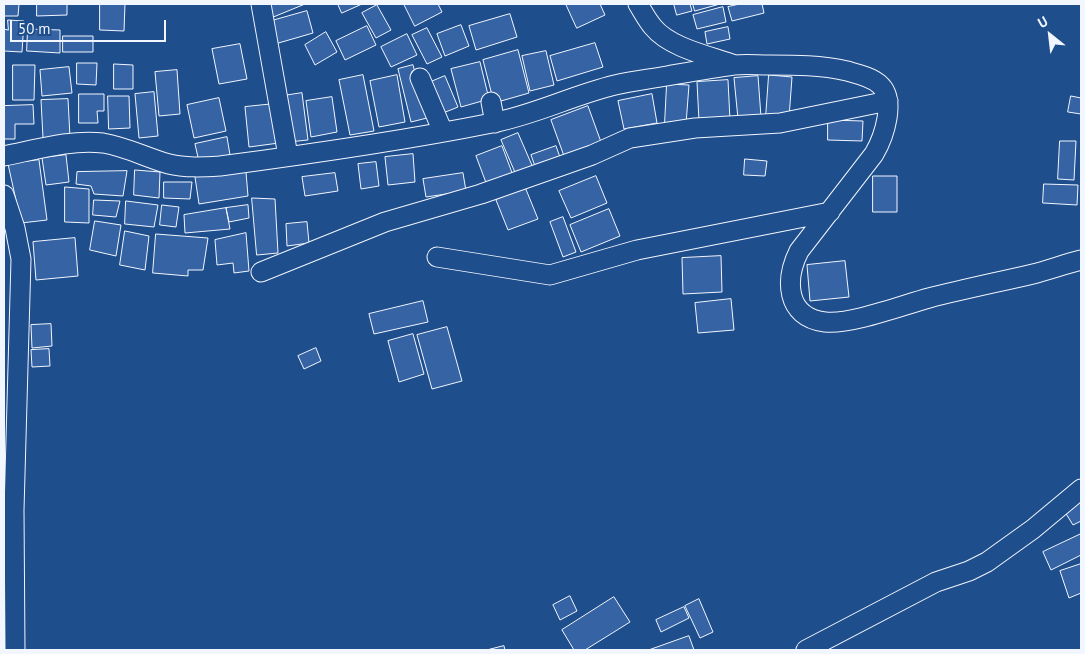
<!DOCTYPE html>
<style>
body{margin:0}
#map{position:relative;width:1085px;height:654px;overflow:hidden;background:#1f4e8c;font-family:"PT Sans",sans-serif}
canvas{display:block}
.frame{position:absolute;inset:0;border:5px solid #f2f6ff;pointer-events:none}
.north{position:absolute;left:1025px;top:10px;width:50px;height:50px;-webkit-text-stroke:4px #1f4e8c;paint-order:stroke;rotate:331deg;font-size:14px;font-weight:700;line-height:20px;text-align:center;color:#f2f6ff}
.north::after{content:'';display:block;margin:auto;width:18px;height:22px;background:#f2f6ff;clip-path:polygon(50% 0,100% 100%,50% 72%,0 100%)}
.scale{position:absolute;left:10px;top:20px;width:156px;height:22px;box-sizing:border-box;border:2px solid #f2f6ff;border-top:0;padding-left:6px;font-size:15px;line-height:18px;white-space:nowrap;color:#f2f6ff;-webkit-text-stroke:4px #1f4e8c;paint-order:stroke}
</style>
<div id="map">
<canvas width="1085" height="654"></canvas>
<div class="frame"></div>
<div class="north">U</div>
<div class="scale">50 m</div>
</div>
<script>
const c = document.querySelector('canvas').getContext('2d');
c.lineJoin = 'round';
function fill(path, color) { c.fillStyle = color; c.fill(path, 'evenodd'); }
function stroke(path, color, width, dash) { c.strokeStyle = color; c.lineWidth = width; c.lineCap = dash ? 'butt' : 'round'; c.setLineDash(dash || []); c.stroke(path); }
const building = new Path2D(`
 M4 4H19L18 16H4Z
 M37 4H67V15L37 16Z
 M100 4H125L124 31 100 30Z
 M265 4H305L271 18Z
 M338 4H362L342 13Z
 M404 4H438L442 12 415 26Z
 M566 4H600L605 15 577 28Z
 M674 4H690L692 11 677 15Z
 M693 4H720L695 11Z
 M740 4H762L764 13 732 21 728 7Z
 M377 5 391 30 376 38 362 13Z
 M723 7 726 22 697 29 693 15Z
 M307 11 313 33 275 44 268 22Z
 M510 14 517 37 476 50 469 26Z
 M8 20 24 21 22 52 4 51V29L8 30Z
 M461 25 469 46 445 56 437 34Z
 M367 26 376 45 345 60 336 41Z
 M728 27 730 39 707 44 705 32Z
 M427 28 442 57 427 64 412 35Z
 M28 29 60 30V53L27 51Z
 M326 32 337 52 315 65 305 45Z
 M407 34 417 55 391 67 381 47Z
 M63 36H93V52H63Z
 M595 43 603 67 557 81 550 56Z
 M240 44 247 79 219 84 212 49Z
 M518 50 529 93 494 103 483 60Z
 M546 51 554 85 530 91 522 56Z
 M480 62 489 99 461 107 451 69Z
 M77 63H97L96 85 77 84Z
 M114 64 133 65V89H114Z
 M13 65H35L34 100H13Z
 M413 65 427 118 411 122 398 69Z
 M69 67 72 93 42 96 40 70Z
 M177 70 180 114 159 116 155 72Z
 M363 75 374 131 350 135 339 80Z
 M397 75 405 122 379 127 370 81Z
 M769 75 792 77 789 118 766 117Z
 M445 76 458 107 438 115 426 84Z
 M758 76 761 117 738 119 734 78Z
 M728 80 730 120 699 121 697 82Z
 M667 84 689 85 686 124 665 123Z
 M154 92 158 136 139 138 135 94Z
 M302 93 308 140 288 142 283 96Z
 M79 94H104V111H97L98 123H79Z
 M652 94 657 123 624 129 618 101Z
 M108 96H129L130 128 109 129Z
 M1071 96 1081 98V114L1068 112Z
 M332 97 337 132 311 137 306 101Z
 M219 98 226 131 194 138 187 105Z
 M68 99 70 137 43 138 41 100Z
 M274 104 279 143 249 147 245 107Z
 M33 105 34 124H15V139H4V106Z
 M588 106 601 142 564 156 551 120Z
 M828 120 863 121 862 141 828 140Z
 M518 133 534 170 517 177 501 140Z
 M227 137 230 155 199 162 195 144Z
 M1060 141H1076L1074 180 1058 179Z
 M502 146 514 178 488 188 476 156Z
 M556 146 561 160 536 169 531 155Z
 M413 154 415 182 388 185 385 157Z
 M66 155 69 182 46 185 42 158Z
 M745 159 767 161 765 176 744 175Z
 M39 160 47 220 21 223 8 164Z
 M376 162 379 186 361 189 358 164Z
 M135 170 160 172 159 198 134 195Z
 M127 171 123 196 94 194 91 186 76 184 77 172Z
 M246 172 248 196 199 204 195 177Z
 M335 173 338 191 305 196 302 177Z
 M463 173 466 191 426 197 423 179Z
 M596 176 607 203 571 218 559 191Z
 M873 176H897V212H873Z
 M164 182H192L190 199 164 198Z
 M1044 184 1078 185 1077 205 1043 203Z
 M65 187 89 189V223L65 222Z
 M525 187 538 219 508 230 496 200Z
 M252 198 275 199 278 253 257 255Z
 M94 200 120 201 116 217 93 215Z
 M126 201 158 205 154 227 125 224Z
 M162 205 179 207 176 227 160 225Z
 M248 205 249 218 229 222 226 208Z
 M226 208 230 229 185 233 184 215Z
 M609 209 620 236 581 252 570 225Z
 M563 217 576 252 563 257 550 222Z
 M95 221 121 225 116 256 90 250Z
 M307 222 309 243 287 246 286 224Z
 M125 231 149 236 145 270 120 265Z
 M246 233 249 271 234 273 233 263 217 265 215 240Z
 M156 234 208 238 203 270H188V276L153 273Z
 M75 238 78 276 36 280 33 242Z
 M721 256 722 292 683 294 682 258Z
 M845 261 849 297 810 301 807 265Z
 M731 299 734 330 698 333 695 303Z
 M423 301 428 322 374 334 369 314Z
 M51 324 52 346 32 348 31 325Z
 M447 327 462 381 432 389 417 335Z
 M413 334 424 374 399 382 388 341Z
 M316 348 321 361 304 369 298 356Z
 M49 349 50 366 32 367 31 350Z
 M1081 502V521L1073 525 1065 512Z
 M1081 534V555L1051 570 1043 552Z
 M1081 564V593L1069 598 1060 571Z
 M570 596 577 611 560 620 553 605Z
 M614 597 630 622 585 650H574L562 630Z
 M699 599 713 632 700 638 685 606Z
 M684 607 689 618 661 632 656 620Z
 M689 636 694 650H649Z
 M504 646 505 650H487Z`);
const street = new Path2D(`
 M261 4 288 156
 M638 4C643 12 647 20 653 27 670 48 710 56 735 65
 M420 78 443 132
 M491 102 495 123
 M4 156C35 150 71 139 103 143 127 147 147 158 169 164 185 168 203 167 220 166 311 154 402 141 492 123 535 115 573 95 615 85 632 81 650 79 667 76 690 72 712 68 734 65 746 64 757 65 769 65 795 65 821 65 847 71 858 74 871 77 879 84 897 99 884 137 874 154L799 251C785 279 785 317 825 322 850 325 903 305 929 298 964 289 999 282 1033 274 1049 270 1065 264 1081 260
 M4 195 15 228 21 259 14 510 15 650
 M437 257 550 275 637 250 830 212
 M261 272 385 222 481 194 592 155 630 138 695 128 780 123 888 101
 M806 650 936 582 969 571 987 562 1033 529 1081 489`);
fill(building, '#3563a3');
stroke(building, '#f2f6ff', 1);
stroke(street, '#f2f6ff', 21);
stroke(street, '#1f4e8c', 19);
</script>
